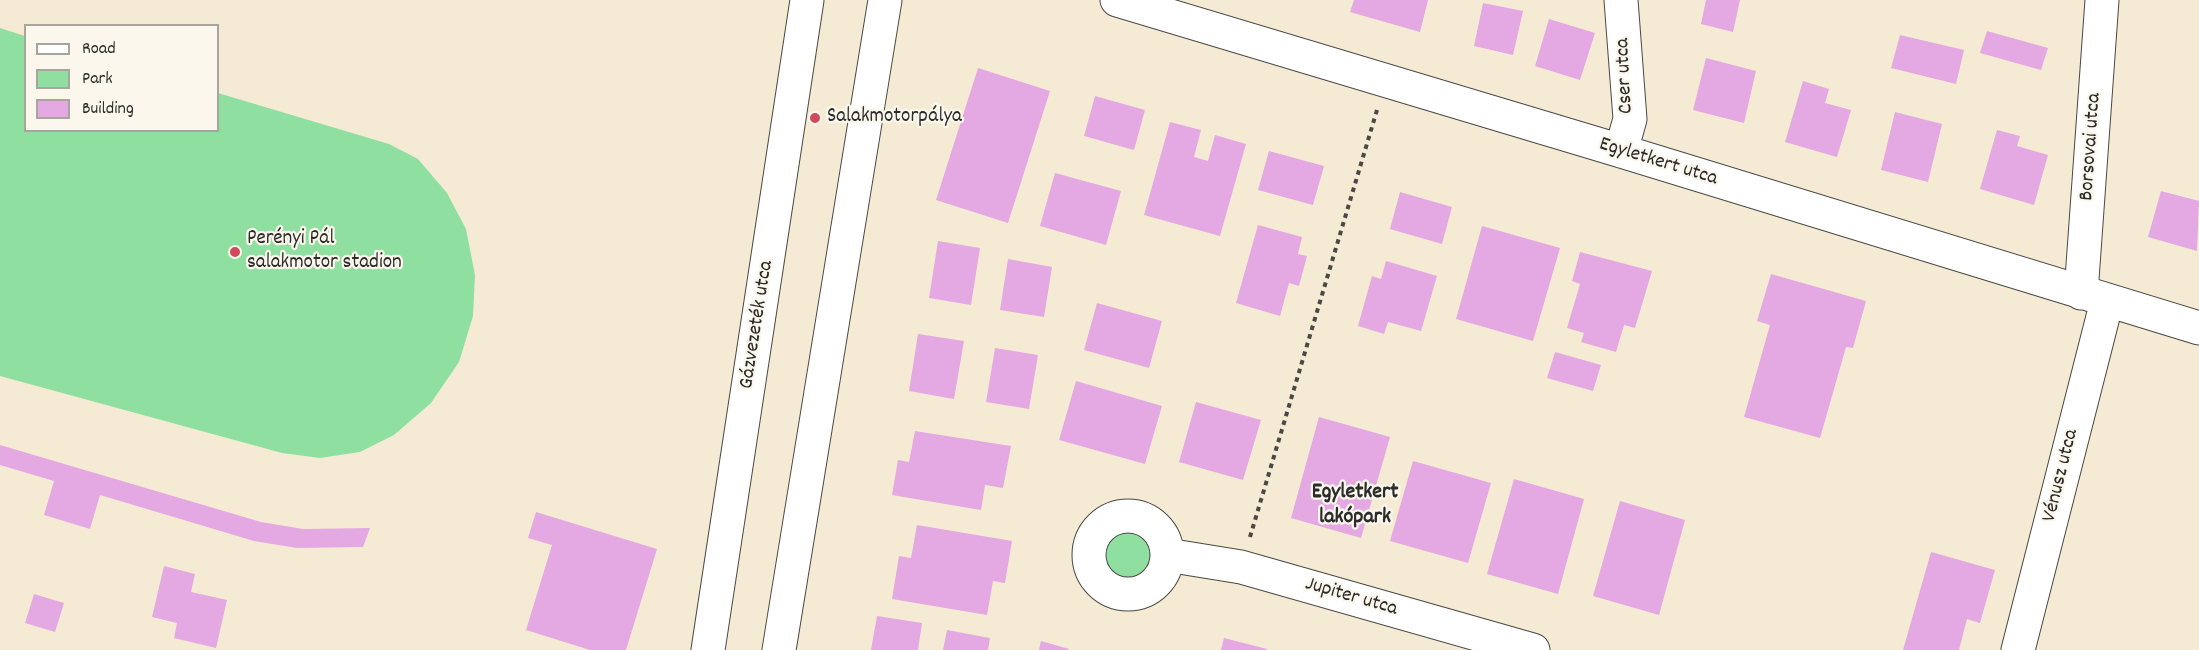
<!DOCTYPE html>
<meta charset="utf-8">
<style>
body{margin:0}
#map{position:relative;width:2199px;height:650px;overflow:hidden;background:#f5ebd5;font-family:Dekko,sans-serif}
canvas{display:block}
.legend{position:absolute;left:24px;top:24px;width:195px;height:108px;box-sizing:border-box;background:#fbf7ec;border:2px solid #a8a59f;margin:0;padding:8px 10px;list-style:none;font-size:18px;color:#2b2b2b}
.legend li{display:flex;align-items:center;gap:12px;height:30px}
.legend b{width:30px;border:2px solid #a8a59f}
</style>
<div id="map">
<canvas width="2199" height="650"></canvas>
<ul class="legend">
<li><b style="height:8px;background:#fff"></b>Road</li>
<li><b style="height:16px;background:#8fe0a0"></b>Park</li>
<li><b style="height:16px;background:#e4a8e2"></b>Building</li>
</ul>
</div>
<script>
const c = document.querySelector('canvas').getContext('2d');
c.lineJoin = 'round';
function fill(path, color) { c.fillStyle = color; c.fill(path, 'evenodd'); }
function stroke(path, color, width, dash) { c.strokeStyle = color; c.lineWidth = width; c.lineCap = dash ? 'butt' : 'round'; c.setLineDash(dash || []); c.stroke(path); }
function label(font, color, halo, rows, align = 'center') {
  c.font = font + ' Dekko,sans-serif'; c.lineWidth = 4.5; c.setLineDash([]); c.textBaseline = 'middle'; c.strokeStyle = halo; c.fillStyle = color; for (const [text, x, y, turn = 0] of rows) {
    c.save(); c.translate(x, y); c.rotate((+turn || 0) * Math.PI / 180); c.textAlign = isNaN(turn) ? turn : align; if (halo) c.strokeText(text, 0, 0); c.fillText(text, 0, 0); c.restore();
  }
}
const green = new Path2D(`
 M0 28 25 36 26 130H218V93L389 144 418 159 447 193 466 229 475 275 473 316 459 362 431 403 394 435 360 452 320 458 282 453 0 376Z
 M1100 555a28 28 0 1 1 56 0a28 28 0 1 1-56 0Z`);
const building = new Path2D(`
 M1354 0H1428L1420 32 1350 12Z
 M1706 0H1740L1733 32 1701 24Z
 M1483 3 1523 11 1513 55 1474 46Z
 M1549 19 1595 33 1580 80 1535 66Z
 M1987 31 2048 48 2041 70 1980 53Z
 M1900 35 1964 50 1956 84 1891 68Z
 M1706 58 1756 71 1744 123 1693 110Z
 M978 68 1050 91 1008 223 936 200Z
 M1803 81 1829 89 1825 103 1851 110 1837 157 1785 142Z
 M1095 96 1145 110 1134 150 1084 136Z
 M1895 112 1942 124 1928 182 1881 170Z
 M1170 122 1201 130 1194 157 1208 161 1215 135 1246 144 1220 236 1144 215Z
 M1997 130 2020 136 2017 146 2048 155 2034 205 1980 189Z
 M1269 151 1324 166 1313 205 1258 190Z
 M1055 173 1121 191 1106 245 1040 226Z
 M2161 191 2199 201 2197 251 2148 237Z
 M1400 192 1452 207 1442 244 1390 229Z
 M1258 225 1302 237 1298 254 1307 256 1299 286 1289 283 1280 316 1236 303Z
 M1482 226 1560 248 1533 341 1456 319Z
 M938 241 980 248 971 305 929 298Z
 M1580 252 1652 271 1635 328 1624 325 1616 352 1581 342 1584 333 1567 328 1580 284 1572 281Z
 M1008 259 1052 267 1044 317 1000 310Z
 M1386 261 1437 276 1421 331 1388 322 1384 334 1358 326 1372 276 1381 279Z
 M1771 274 1866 301 1853 348 1846 347 1820 438 1744 417 1770 325 1757 321Z
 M1097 303 1162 321 1149 368 1084 350Z
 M918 334 964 341 954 399 909 391Z
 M995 348 1038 355 1029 409 986 402Z
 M1555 352 1601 365 1593 391 1547 378Z
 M1076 381 1162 406 1145 464 1059 440Z
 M1196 402 1261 420 1243 480 1179 462Z
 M1319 417 1390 437 1361 538 1291 518Z
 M915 431 1011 446 1003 488 985 485 981 510 892 495 898 460 909 462Z
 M0 445 261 522 303 529 370 528 363 547 297 548 254 541 100 495 90 529 44 515 54 481 0 465Z
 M1413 461 1491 483 1468 563 1390 541Z
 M1514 479 1584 499 1558 594 1487 574Z
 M1620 501 1685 520 1659 615 1593 596Z
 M536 512 657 549 626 650H590L526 630 552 545 528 538Z
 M917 525 1012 541 1005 583 993 581 987 615 892 599 899 556 911 558Z
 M1931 552 1995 570 1980 623 1967 619 1959 650H1903Z
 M164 566 195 574 191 592 227 600 216 648 174 638 177 623 152 617Z
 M34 594 64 603 55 632 25 623Z
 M877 616 922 623 918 650H871Z
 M947 630 990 638 988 650H943Z
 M1224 638 1267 649V650H1221Z
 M1041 641 1069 649V650H1039Z`);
const path = new Path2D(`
 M1250 537 1377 110`);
const minor = new Path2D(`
 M1117 0 1621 151 2199 328
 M1621 151 1630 119 1621 0
 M2081 293 2102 0
 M1089 555a39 39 0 1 1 78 0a39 39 0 1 1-78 0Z
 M1167 555 1241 567 1533 650
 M708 650 807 0
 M779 650 885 0
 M2018 650 2107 301`);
const markers = [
 [815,118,6,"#d1495b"],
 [235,252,6,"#d1495b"]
];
const streetNames = [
 ["Cser utca",1626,76,-93],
 ["Borsovai utca",2092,147,-86],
 ["Egyletkert utca",1658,163,17],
 ["Gázvezeték utca",758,325,-81],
 ["Vénusz utca",2062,476,-76],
 ["Jupiter utca",1351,598,16]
];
const poiNames = [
 ["Salakmotorpálya",827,118],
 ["Perényi Pál",247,240],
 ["salakmotor stadion",247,264]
];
const neighbourhoodNames = [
 ["Egyletkert",1355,494],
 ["lakópark",1355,519]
];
fill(green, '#8fe0a0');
fill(building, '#e4a8e2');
stroke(minor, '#494844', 35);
stroke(path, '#494844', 4, [4.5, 4.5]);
stroke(minor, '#fff', 33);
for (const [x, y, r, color] of markers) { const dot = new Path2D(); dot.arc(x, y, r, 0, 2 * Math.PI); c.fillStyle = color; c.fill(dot); stroke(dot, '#fbf7ec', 2); }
label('21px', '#2b2b2b', '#fbf7ec', streetNames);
label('21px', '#2b2b2b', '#fbf7ec', poiNames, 'left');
label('bold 22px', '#2b2b2b', '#fbf7ec', neighbourhoodNames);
</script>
